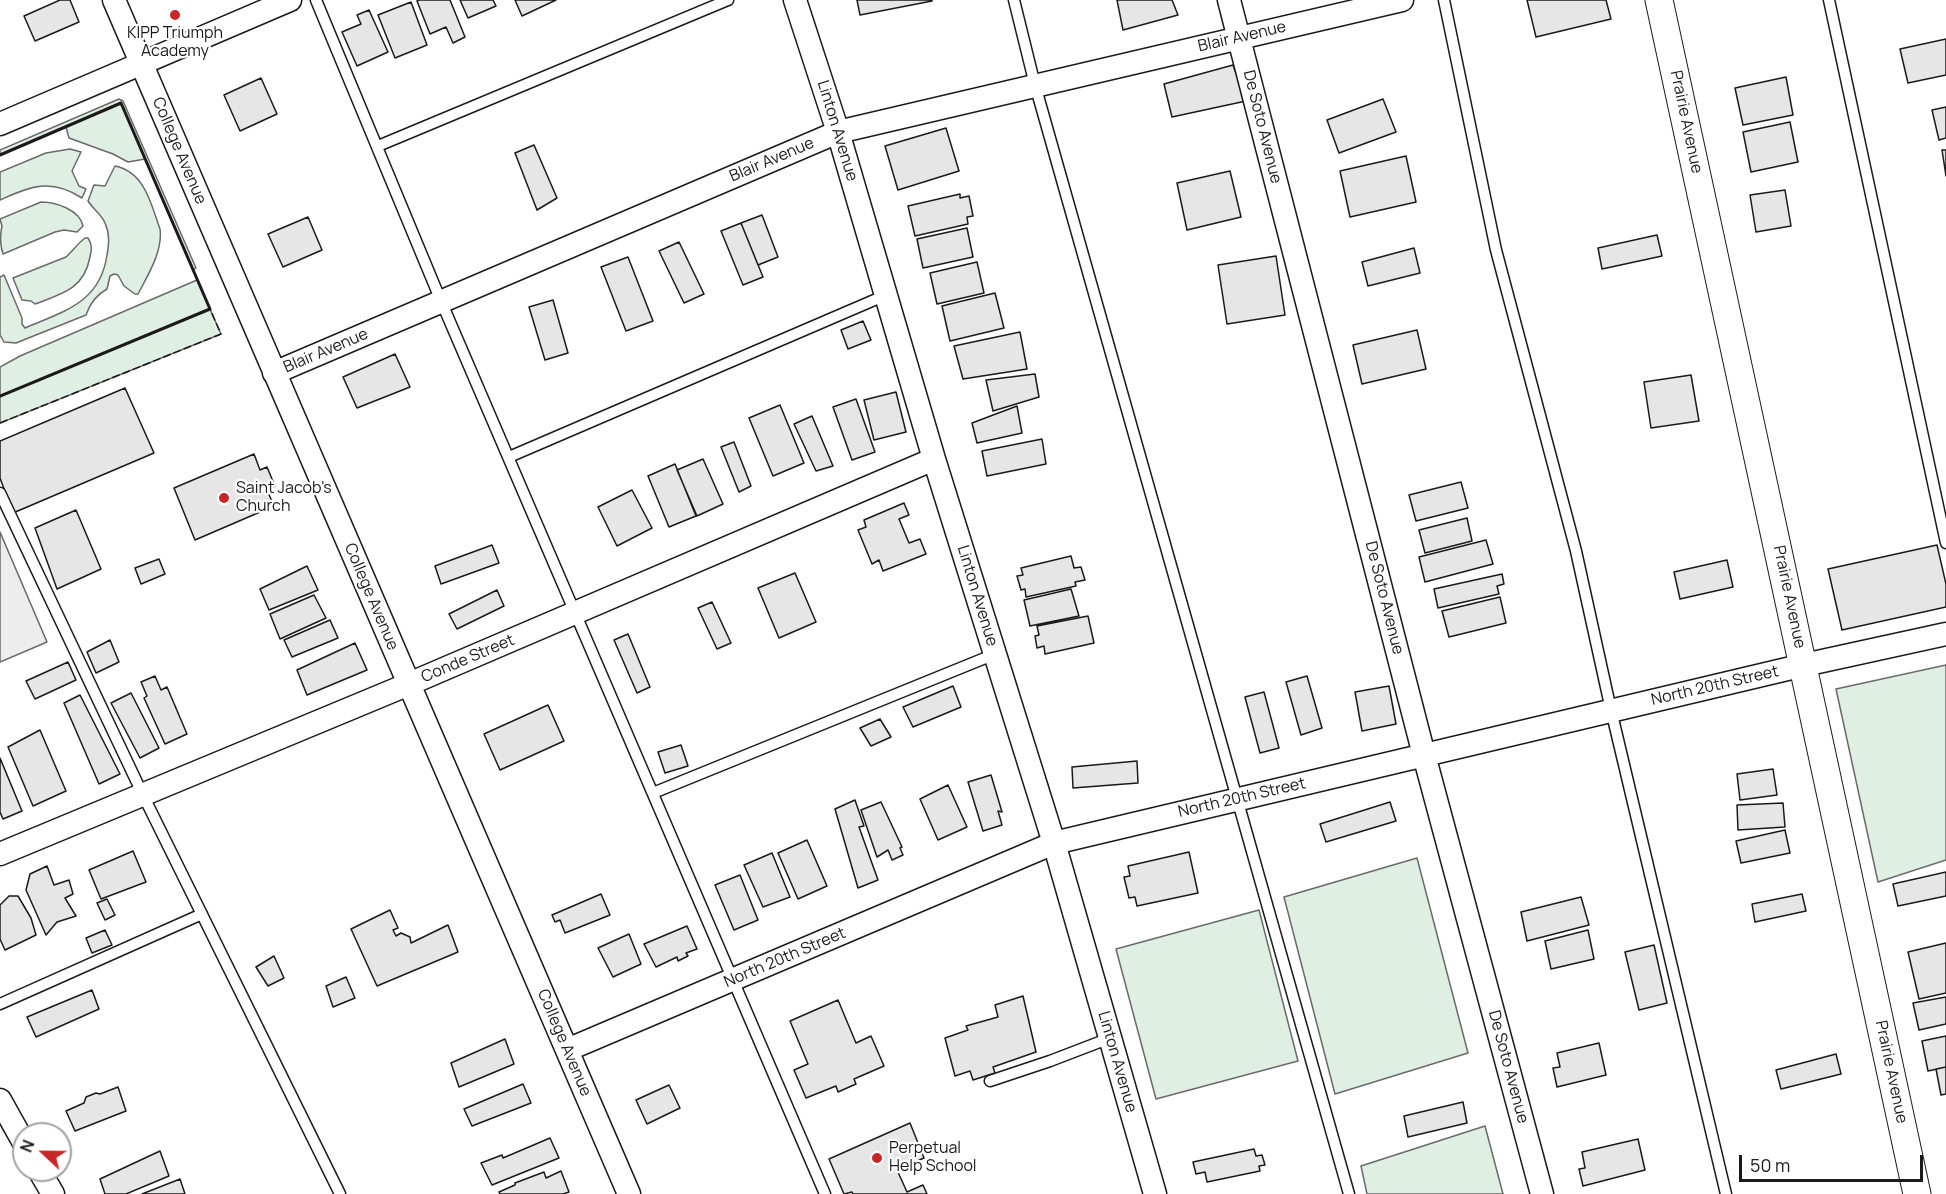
<!DOCTYPE html>
<style>
body{margin:0}
#map{position:relative;width:1946px;height:1194px;overflow:hidden;background:#fff;font-family:Manrope,sans-serif}
canvas{display:block}
.north{position:absolute;left:12px;top:1122px;width:60px;height:60px;box-sizing:border-box;background:#fff;border:2px solid #a3a3a3;border-radius:50%;rotate:292deg;font-size:16px;font-weight:700;line-height:24px;text-align:center;color:#1a1a1a}
.north::after{content:'';display:block;margin:auto;width:21px;height:27px;background:#c62828;clip-path:polygon(50% 0,100% 100%,50% 72%,0 100%)}
.scale{position:absolute;left:1739px;top:1155px;width:184px;height:27px;box-sizing:border-box;border:3px solid #1a1a1a;border-top:0;padding-left:8px;font-size:18px;line-height:21px;white-space:nowrap;color:#1a1a1a;-webkit-text-stroke:4px #fff;paint-order:stroke}
</style>
<div id="map">
<canvas width="1946" height="1194"></canvas>
<div class="north">N</div>
<div class="scale">50 m</div>
</div>
<script>
const c = document.querySelector('canvas').getContext('2d');
c.lineJoin = 'round';
function fill(path, color) { c.fillStyle = color; c.fill(path, 'evenodd'); }
function stroke(path, color, width, dash) { c.strokeStyle = color; c.lineWidth = width; c.lineCap = dash ? 'butt' : 'round'; c.setLineDash(dash || []); c.stroke(path); }
function label(font, color, halo, rows, align = 'center') {
  c.font = font + ' Manrope,sans-serif'; c.lineWidth = 4.5; c.setLineDash([]); c.textBaseline = 'middle'; c.strokeStyle = halo; c.fillStyle = color; for (const [text, x, y, turn = 0] of rows) {
    c.save(); c.translate(x, y); c.rotate((+turn || 0) * Math.PI / 180); c.textAlign = isNaN(turn) ? turn : align; if (halo) c.strokeText(text, 0, 0); c.fillText(text, 0, 0); c.restore();
  }
}
const green = new Path2D(`
 M119 99 123 101 196 268 193 270 145 159 128 162 113 154 69 138 66 127 0 155V150Z
 M70 149 81 152 72 171 79 186 86 189 82 198C51 178 31 186 0 200V172L46 153Z
 M115 166C145 172 151 204 160 229 163 251 148 275 138 294H135L124 286 118 275 114 274 110 276 107 289C96 295 90 303 86 315L16 343 4 342 0 335V277L4 275 22 318V324L25 328C64 311 100 303 107 255 109 244 110 234 105 223 102 215 93 209 88 201L94 185 105 186Z
 M41 202C56 202 80 210 83 226L77 232 64 230 55 232 3 254C0 245 0 235 2 226L0 219Z
 M85 238H88C92 244 92 249 90 257 84 289 62 294 35 304L31 301 22 300 13 278 66 257C73 251 77 244 85 238Z
 M197 280 221 334 0 423V367L20 356Z
 M1946 665V860L1878 882 1836 689Z
 M1417 858 1468 1053 1335 1094 1284 897Z
 M1259 910 1298 1061 1156 1099 1116 949Z
 M1485 1126 1503 1194H1367L1361 1166Z`);
const parking = new Path2D(`
 M0 532 47 642 0 662Z`);
const building = new Path2D(`
 M60 0H70L79 22 35 41 24 16Z
 M419 0H450L465 37 453 43 446 27 430 34 417 1Z
 M460 0H493L496 6 468 18Z
 M515 0H556L522 16Z
 M857 0H932V1L860 15Z
 M1117 0H1172L1178 15 1123 30Z
 M1527 0H1606L1611 19 1536 37Z
 M411 2 427 45 395 58 378 15Z
 M369 10 388 52 357 66 342 32 361 24 357 15Z
 M1946 39V75L1908 83 1900 49Z
 M1233 65 1246 101 1172 117 1164 84Z
 M1786 77 1793 115 1743 125 1735 88Z
 M261 78 277 114 240 131 224 95Z
 M1383 99 1396 132 1339 153 1327 120Z
 M1946 107V138L1939 140 1932 110Z
 M1790 122 1798 162 1751 172 1743 132Z
 M946 128 959 171 898 190 885 146Z
 M534 145 557 198 537 210 515 153Z
 M1942 150H1946V176Z
 M1406 156 1416 202 1350 217 1340 171Z
 M1230 171 1241 217 1187 230 1177 183Z
 M1785 190 1791 226 1756 232 1750 195Z
 M960 194V198L969 196 973 216 967 217 968 224 915 236 908 206Z
 M762 215 778 257 758 265 741 223Z
 M308 217 322 250 283 267 268 234Z
 M741 223 763 277 743 285 721 231Z
 M967 228 973 257 923 268 917 239Z
 M1657 235 1662 256 1602 269 1598 248Z
 M679 242 704 294 684 303 659 251Z
 M1414 248 1420 273 1368 286 1362 262Z
 M1276 256 1285 315 1227 324 1218 265Z
 M628 257 653 321 626 331 601 267Z
 M977 262 984 293 937 304 930 273Z
 M995 293 1004 328 950 341 942 306Z
 M553 300 568 353 545 360 529 307Z
 M863 321 871 340 848 349 841 330Z
 M1417 330 1426 369 1362 384 1353 345Z
 M1020 332 1027 369 963 379 954 346Z
 M395 354 410 387 357 408 343 377Z
 M1035 374 1039 397 993 411 986 380Z
 M1691 375 1699 421 1651 428 1644 382Z
 M125 388 154 453 13 513 0 478V441Z
 M896 392 906 432 874 440 864 400Z
 M856 399 875 452 852 460 833 407Z
 M780 405 804 463 773 476 749 418Z
 M1017 406 1022 433 977 443 972 423Z
 M812 416 833 466 816 471 794 424Z
 M1042 439 1046 464 987 476 982 451Z
 M734 442 751 486 739 492 721 447Z
 M254 454 260 470 267 467 275 486 267 490 274 506 195 540 174 488Z
 M703 459 723 504 697 516 677 470Z
 M675 464 696 516 669 527 648 476Z
 M1461 482 1468 508 1416 521 1409 495Z
 M632 490 652 528 617 546 598 507Z
 M904 503 909 515 899 519 909 543 920 539 926 554 883 571 879 560 872 564 858 530 866 527 864 520Z
 M76 510 101 569 57 589 35 528Z
 M1467 518 1472 541 1425 553 1419 530Z
 M1486 540 1493 564 1425 582 1419 557Z
 M492 545 499 563 441 584 435 566Z
 M1937 545 1946 584V607L1842 630 1828 569Z
 M1071 556 1074 568 1081 567 1085 580 1075 582 1076 586 1026 597 1025 589 1021 590 1017 576 1023 575 1021 568Z
 M159 559 165 574 141 584 135 568Z
 M1727 560 1733 587 1680 599 1674 572Z
 M307 566 318 590 269 610 260 589Z
 M795 573 816 622 779 638 758 588Z
 M1502 574 1504 584 1497 586 1499 594 1438 608 1434 589Z
 M1071 589 1079 616 1030 626 1024 600Z
 M497 590 504 606 457 629 449 614Z
 M314 595 326 618 280 639 270 614Z
 M1500 597 1506 623 1449 637 1442 611Z
 M712 602 731 643 717 649 698 608Z
 M1088 616 1094 643 1045 654 1044 646 1037 648 1035 636 1039 635 1037 626Z
 M330 620 338 638 292 657 284 640Z
 M628 634 650 687 637 693 614 640Z
 M110 640 119 662 96 673 87 652Z
 M355 643 367 670 307 695 297 670Z
 M68 662 76 680 35 699 26 681Z
 M155 676 161 690 167 687 187 734 165 744 144 698 147 696 141 682Z
 M1307 676 1322 728 1301 735 1286 682Z
 M953 686 961 707 913 727 903 707Z
 M1389 686 1396 724 1362 731 1355 692Z
 M1264 692 1279 748 1260 753 1245 697Z
 M131 693 159 748 140 758 111 703Z
 M80 695 120 774 99 784 64 703Z
 M548 705 564 741 500 770 484 734Z
 M880 719 891 737 871 746 860 728Z
 M40 730 66 791 33 806 8 747Z
 M681 745 688 766 665 773 658 752Z
 M0 758 22 811 3 819 0 812Z
 M1137 761 1138 783 1073 788 1072 767Z
 M1773 769 1777 795 1740 800 1737 774Z
 M991 775 1002 812 998 811 1002 825 983 831 968 782Z
 M948 785 967 827 938 840 920 799Z
 M855 800 864 826 859 827 878 880 858 888 835 809Z
 M881 802 902 847 900 848 903 855 892 860 888 850 877 857 861 810Z
 M1390 802 1396 821 1326 842 1320 824Z
 M1783 803 1785 827 1738 830 1737 805Z
 M1785 830 1790 853 1741 863 1736 841Z
 M807 840 827 886 798 899 778 853Z
 M133 851 146 882 101 899 89 870Z
 M1189 852 1198 893 1137 906 1135 897 1129 898 1124 877 1130 876 1128 866Z
 M772 853 790 897 763 907 744 865Z
 M47 866 54 885 69 880 73 894 65 898 76 916 57 922 46 935 26 890 30 874Z
 M1946 872V896L1898 906 1893 884Z
 M740 875 758 920 734 930 715 885Z
 M601 894 610 915 565 933 560 920 555 922 552 915Z
 M1802 894 1806 911 1755 922 1752 904Z
 M9 896H18L31 918 36 935 5 950 0 939V905Z
 M1581 897 1589 925 1527 941 1521 912Z
 M107 899 115 915 105 920 97 903Z
 M390 910 398 928 393 930 396 936 401 933 410 937 411 943 448 925 458 952 377 986 351 929Z
 M687 926 697 949 686 953 688 956 678 961 677 957 656 967 644 944Z
 M105 930 112 945 92 953 86 938Z
 M1588 930 1594 959 1551 969 1545 941Z
 M629 934 641 964 613 977 598 948Z
 M1946 943V993L1919 999 1908 952Z
 M1654 945 1667 1003 1639 1010 1625 952Z
 M274 956 284 978 268 986 256 967Z
 M346 977 355 998 333 1007 326 986Z
 M92 990 99 1009 36 1037 27 1017Z
 M1023 996 1036 1052 993 1067 995 1073 973 1080 970 1071 955 1076 945 1038 968 1030 966 1026 998 1017 995 1005Z
 M1946 997V1024L1919 1030 1913 1003Z
 M838 1000 856 1043 871 1036 884 1066 854 1079 856 1084 838 1092 836 1086 806 1098 794 1070 808 1064 790 1021Z
 M1946 1036V1067L1928 1071 1922 1041Z
 M505 1039 514 1064 459 1087 451 1063Z
 M1599 1043 1606 1075 1557 1087 1553 1068 1560 1067 1557 1053Z
 M1836 1054 1841 1074 1781 1089 1776 1070Z
 M1946 1067V1094L1941 1095 1936 1069Z
 M523 1084 531 1103 472 1126 464 1109Z
 M669 1085 680 1108 647 1124 636 1100Z
 M118 1087 126 1111 75 1131 66 1111 84 1103 86 1097 96 1093 100 1094Z
 M1463 1102 1467 1123 1408 1137 1404 1116Z
 M910 1123 924 1158 897 1170 907 1192 923 1185 927 1194H853L852 1192 844 1194 829 1159Z
 M550 1138 559 1158 492 1185 481 1163 502 1155 503 1158Z
 M1638 1139 1645 1170 1583 1186 1579 1169 1585 1168 1582 1152Z
 M1254 1149 1256 1156 1262 1155 1265 1165 1259 1166 1260 1171 1207 1182 1205 1172 1196 1174 1193 1162Z
 M160 1151 169 1176 126 1194H105L100 1179Z
 M561 1171 569 1192 563 1194H500L499 1192 515 1185V1183L544 1172 546 1178Z
 M180 1179 185 1194H142Z`);
const service = new Path2D(`
 M316 0 441 301 825 1194
 M1014 0 1035 85 1349 1194
 M1444 0 1496 250 1576 551 1611 710 1726 1194
 M1829 0 1946 543
 M378 146 728 0
 M509 457 886 295
 M0 493 143 795 340 1194
 M653 793 995 654
 M0 1004 202 914
 M990 1081 1050 1061 1110 1038`);
const minor = new Path2D(`
 M114 0 629 1194
 M795 0 838 132 934 459 1054 843 1155 1194
 M1229 0 1424 755 1542 1194
 M0 124 290 0
 M274 373 838 132 1402 0
 M0 854 409 684 934 459
 M567 1050 1054 843 1804 665 1946 634
 M0 1100 24 1143
 M39 1170 53 1194`);
const tertiary = new Path2D(`
 M1659 0 1917 1194`);
const fence = new Path2D(`
 M0 423 221 334 210 309`);
const wall = new Path2D(`
 M0 155 121 103 210 309 0 396`);
const markers = [
 [175,15,6,"#c62828"],
 [224,498,6,"#c62828"],
 [877,1158,6,"#c62828"]
];
const poiNames = [
 ["KIPP Triumph",175,34,"center"],
 ["Academy",175,52,"center"],
 ["Saint Jacob's",236,489],
 ["Church",236,507],
 ["Perpetual",889,1149],
 ["Help School",889,1167]
];
const streetNames = [
 ["Blair Avenue",1242,37,-13],
 ["Prairie Avenue",1686,122,78],
 ["De Soto Avenue",1262,127,76],
 ["Linton Avenue",837,131,73],
 ["College Avenue",179,151,67],
 ["Blair Avenue",772,160,-23],
 ["Blair Avenue",326,351,-23],
 ["Linton Avenue",977,596,73],
 ["College Avenue",371,597,67],
 ["Prairie Avenue",1789,597,78],
 ["De Soto Avenue",1384,598,76],
 ["Conde Street",468,659,-23],
 ["North 20th Street",1715,686,-13],
 ["North 20th Street",1242,798,-13],
 ["North 20th Street",785,958,-23],
 ["College Avenue",564,1043,67],
 ["Linton Avenue",1117,1062,74],
 ["De Soto Avenue",1508,1067,75],
 ["Prairie Avenue",1891,1072,78]
];
fill(green, '#e0efe3');
stroke(green, '#6a6a6a', 1.5);
fill(parking, '#ededed');
stroke(parking, '#6a6a6a', 1.5);
fill(building, '#e6e6e6');
stroke(building, '#1a1a1a', 1.5);
stroke(service, '#1a1a1a', 13);
stroke(minor, '#1a1a1a', 25);
stroke(tertiary, '#1a1a1a', 29);
stroke(service, '#fff', 10);
stroke(minor, '#fff', 22);
stroke(tertiary, '#fff', 27);
stroke(fence, '#1a1a1a', 1.5, [8, 3]);
stroke(wall, '#1a1a1a', 3);
for (const [x, y, r, color] of markers) { const dot = new Path2D(); dot.arc(x, y, r, 0, 2 * Math.PI); c.fillStyle = color; c.fill(dot); stroke(dot, '#fff', 2); }
label('16px', '#1a1a1a', '#fff', poiNames, 'left');
label('16px', '#1a1a1a', '#fff', streetNames);
</script>
